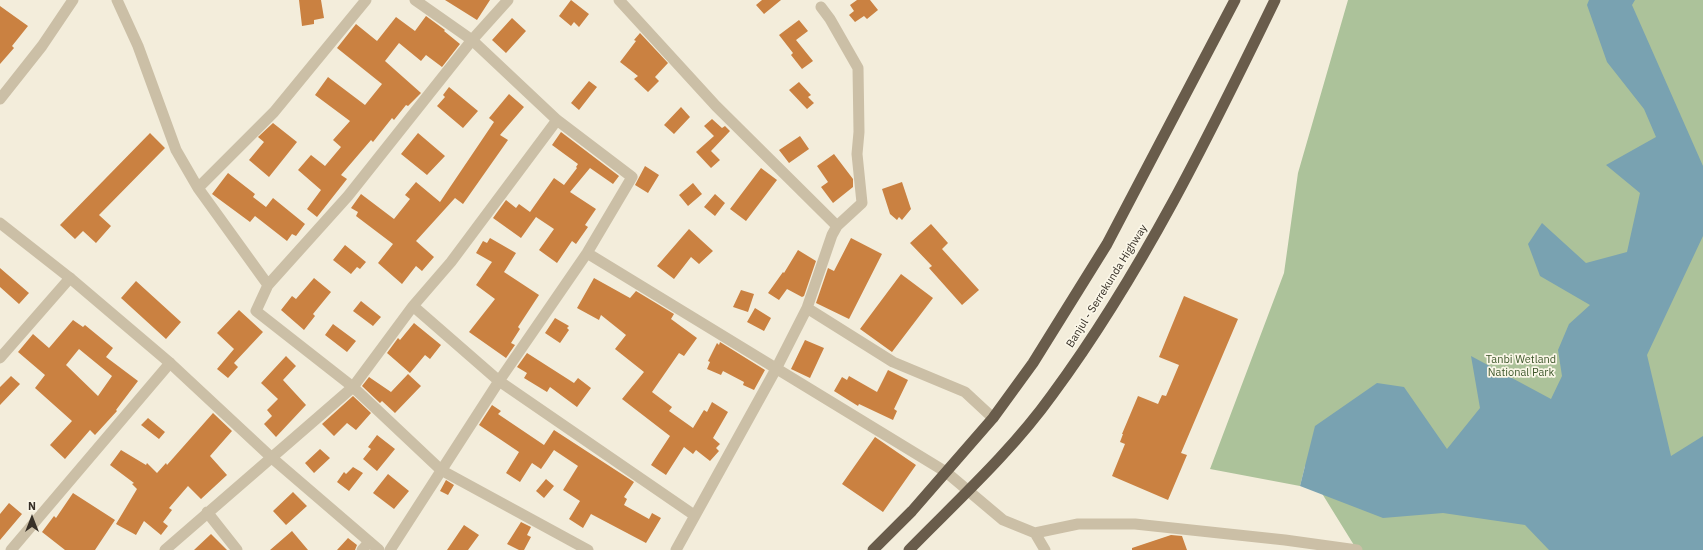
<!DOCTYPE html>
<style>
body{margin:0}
#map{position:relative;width:1703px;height:550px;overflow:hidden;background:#f3eddb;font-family:"IBM Plex Sans",sans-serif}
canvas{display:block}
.north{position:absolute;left:12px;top:498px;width:40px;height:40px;-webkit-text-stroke:3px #faf6e7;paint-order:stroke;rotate:0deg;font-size:11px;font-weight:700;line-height:16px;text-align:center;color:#373027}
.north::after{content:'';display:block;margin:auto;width:14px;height:18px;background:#373027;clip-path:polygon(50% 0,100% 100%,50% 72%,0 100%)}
</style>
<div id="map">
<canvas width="1703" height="550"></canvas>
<div class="north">N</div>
</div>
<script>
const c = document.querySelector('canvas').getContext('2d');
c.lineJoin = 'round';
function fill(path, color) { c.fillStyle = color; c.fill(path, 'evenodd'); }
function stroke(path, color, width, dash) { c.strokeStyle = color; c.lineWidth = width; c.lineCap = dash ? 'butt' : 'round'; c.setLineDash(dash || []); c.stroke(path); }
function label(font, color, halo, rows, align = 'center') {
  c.font = font + ' "IBM Plex Sans",sans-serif'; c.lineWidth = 3.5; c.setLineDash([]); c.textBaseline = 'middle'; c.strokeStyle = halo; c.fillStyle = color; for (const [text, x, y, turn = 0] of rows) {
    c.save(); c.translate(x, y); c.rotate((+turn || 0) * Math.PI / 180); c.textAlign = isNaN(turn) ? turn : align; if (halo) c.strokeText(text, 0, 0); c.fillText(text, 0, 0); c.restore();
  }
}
const green = new Path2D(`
 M1348 0H1703V550H1357L1305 466 1300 486 1210 469 1284 273 1298 173Z`);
const water = new Path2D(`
 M1589 0H1635L1632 5 1703 166V236L1647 355 1671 456 1703 436V550H1549L1525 525 1443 513 1383 518 1300 486 1315 426 1377 383 1404 387 1447 449 1480 408 1471 356 1551 399 1562 376 1558 350 1569 324 1590 305 1540 276 1528 244 1542 223 1586 263 1627 252 1640 193 1606 165 1656 137 1644 109 1607 62 1587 5Z`);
const building = new Path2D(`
 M299 0H321L324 18 314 20V24L302 26Z
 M445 0H490L477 20Z
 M571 0 589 14 579 27 574 22 571 26 559 16Z
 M762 0H781L764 14 756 5Z
 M857 0H870L878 10 867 19 864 16 855 22 849 15 854 11 850 5Z
 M0 6 28 26 12 46 14 48 0 64Z
 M426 16 445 30 444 31 460 44 442 67 426 55 421 61 399 43 385 61 421 93 408 106 406 105 394 120 392 118 373 142 371 140 341 175 347 179 317 217 307 209 321 190 298 170 311 155 325 166 341 147 333 140 350 121 315 95 328 77 365 105 382 84 337 48 356 24 377 41 396 17 415 31Z
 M512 18 526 31 506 53 492 40Z
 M799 20 808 31 796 40 813 61 802 69 791 55 793 53 779 35Z
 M640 33 668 63 655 77 659 81 648 92 634 79 638 76 620 62 636 41 634 40Z
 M589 81 597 87 579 110 571 103Z
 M799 82 811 95 808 97 814 103 807 109 789 90Z
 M449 87 478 111 463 128 437 106 445 97 443 95Z
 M509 94 524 107 500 135 508 140 463 204 455 198 416 241 434 257 422 271 416 266 402 284 378 263 393 244 356 216 358 212 351 208 361 194 394 219 410 199 405 195 416 182 440 202 494 122 489 118Z
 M681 107 690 117 674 134 664 125Z
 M712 119 722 128 725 126 730 131 711 151 720 160 711 168 696 152 714 136 704 126Z
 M273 123 297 142 269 177 249 160 264 142 258 137Z
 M561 132 619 176 613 184 590 168 570 192 596 209 585 225 588 227 576 244 572 241 557 263 539 250 554 229 536 217 521 238 493 218 506 200 516 208 519 204 530 212 554 178 564 185 577 168 576 167 578 164 552 145Z
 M150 133 165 148 99 215 111 226 96 243 83 231 75 239 60 225Z
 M418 133 445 156 427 175 401 154Z
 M800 136 809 149 789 163 779 150Z
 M834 154 853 179V187L833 203 821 187 828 182 817 166Z
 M645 166 659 175 648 193 635 185Z
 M761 168 777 180 746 221 730 209Z
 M228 173 255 194 253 197 266 207 273 198 305 224 296 236 292 234 287 241 255 216 250 222 212 194Z
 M902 182 911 209 902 220 899 217 897 220 890 214 882 189Z
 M693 183 702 194 688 206 679 195Z
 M715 194 725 203 715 216 704 207Z
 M931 224 948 243 942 249 979 290 962 305 929 268 932 266 910 243Z
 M689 229 713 251 699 264 691 257 674 279 657 266Z
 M490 238 516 253 504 272 539 295 518 327 520 329 511 343 515 345 506 358 469 332 495 299 476 285 492 262 476 253 483 241 487 243Z
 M851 238 882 254 849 319 816 303 828 268 834 271Z
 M345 245 366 262 360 269 357 267 351 274 333 260Z
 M798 250 816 261 804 296 802 297 787 289 779 300 768 293 783 272 784 273Z
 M0 268 29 293 19 304 0 287Z
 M901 274 933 298 892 352 860 329Z
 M314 278 331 292 313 314 315 316 304 330 281 310 292 296 296 299Z
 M594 278 630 298 636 291 674 314 671 319 697 338 684 356 679 353 652 392 672 407 669 411 693 428 704 410 707 412 712 402 728 412 713 438 720 444 716 448 719 451 710 461 696 450 693 454 684 447 666 475 651 465 670 436 622 399 644 372 615 349 626 335 601 315 599 320 577 308Z
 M136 281 181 322 166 339 121 298Z
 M741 290 754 294 748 312 733 307Z
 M1184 296 1238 319 1181 453 1187 455 1168 500 1112 476 1125 444 1120 442 1123 434H1122L1138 396 1158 404 1162 395 1166 396 1179 365 1159 357Z
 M361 301 381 317 373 326 353 311Z
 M755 308 771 318 764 331 747 322Z
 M239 310 263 332 234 363 238 367 228 378 217 369 234 349 217 333Z
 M555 318 569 326 567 328 569 330 560 343 545 333Z
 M73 320 83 327 85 325 113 348 106 357 138 381 116 410 117 411 95 435 90 430 65 459 50 445 72 421 35 388 45 375 18 352 33 334 49 348ZM79 349 112 376 98 396 66 365Z
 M414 323 441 345 430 359 425 355 410 373 387 353 398 338 400 340Z
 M333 324 356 341 347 352 325 335Z
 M805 340 824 348 810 378 791 369Z
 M720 342 765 370 754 390 743 385 744 382 723 371 721 375 707 369 710 362 708 361 717 343 719 345Z
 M527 353 574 383 578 378 591 388 577 407 550 387 547 392 524 378 527 373 517 367Z
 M286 356 296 366 283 380 306 405 276 437 264 424 272 416 267 410 278 399 261 383Z
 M888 370 908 380 894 409 897 411 893 420 859 404 858 406 834 391 842 377 847 380 849 376 877 392Z
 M408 374 421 386 395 413 382 401 380 403 362 386 369 377 391 392Z
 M11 376 20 384 0 405V387Z
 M353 396 371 413 356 430 347 423 334 436 322 424Z
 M492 405 501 411 498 414 544 445 554 430 634 482 624 497 627 499 624 505 649 519 652 513 661 518 646 543 591 514 583 528 569 519 580 501 563 490 578 466 554 450 541 469 532 463 520 482 506 473 519 452 479 425Z
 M213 413 232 431 210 456 227 475 201 499 188 486 169 508 172 510 163 522 168 526 161 535 144 521 136 535 116 524 137 489 132 484 134 483 110 465 121 450 146 465 147 463 157 473 166 463 167 465Z
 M148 418 165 432 159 439 141 425Z
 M377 435 395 449 377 471 363 459 371 449 368 447Z
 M875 437 916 465 883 512 842 484Z
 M320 449 330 458 314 473 305 463Z
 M353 467 363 473 349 491 337 482 344 472 346 474Z
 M388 474 409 491 394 509 373 493Z
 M546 479 554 486 544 498 536 491Z
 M446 480 454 485 448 495 440 491Z
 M293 492 307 506 286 525 273 511Z
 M73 493 115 520 95 550H65L42 532 54 516 56 518Z
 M9 503 22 514 0 540V514Z
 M521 522 531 527 527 535 531 537 524 550H519L507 544Z
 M464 525 479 535 468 550H447Z
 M292 531 308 550H270Z
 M211 534 227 550H194Z
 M1171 535 1182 536 1187 550H1132V548Z
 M348 538 357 545 355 550H337Z`);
const minor = new Path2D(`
 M117 0 138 46 176 150 198 188 268 285
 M508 0 472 40 348 196 268 285 256 311 353 387 441 470 588 550
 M619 0 716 106 837 226 832 235 807 308 776 369 676 550
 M821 7 830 19 858 68 859 132 857 154 862 203 837 226
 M0 99 42 46 73 0
 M198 188 274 112 366 0
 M587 253 946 472 1003 520 1035 533 1078 524H1135L1285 540 1357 550
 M413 306 499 381 694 515
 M807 308 893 362 965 392 993 418
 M0 358 70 278
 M207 512 237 550
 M1035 533 1045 550
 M11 550 170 363
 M165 550 353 387 413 306 451 262 557 120
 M362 550 369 542
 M390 550 499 381 587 253 632 177 557 120 472 40 415 0`);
const tertiary = new Path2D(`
 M0 223 70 278 170 363 272 458 379 550`);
const trunk = new Path2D(`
 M873 550 912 511 993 418 1033 363 1107 244 1235 0
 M909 550C958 500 1011 452 1052 395 1142 273 1209 136 1275 0`);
const streetNames = [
 ["Banjul - Serrekunda Highway",1107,286,-58]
];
const parkNames = [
 ["Tanbi Wetland",1521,360],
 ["National Park",1521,373]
];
fill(green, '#acc29a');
fill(water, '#79a2b1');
fill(building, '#ca8141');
stroke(minor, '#cbbfa6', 11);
stroke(tertiary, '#cbbfa6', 11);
stroke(trunk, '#695c4b', 11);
label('11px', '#373027', '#faf6e7', streetNames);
label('11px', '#3c562a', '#faf6e7', parkNames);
</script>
